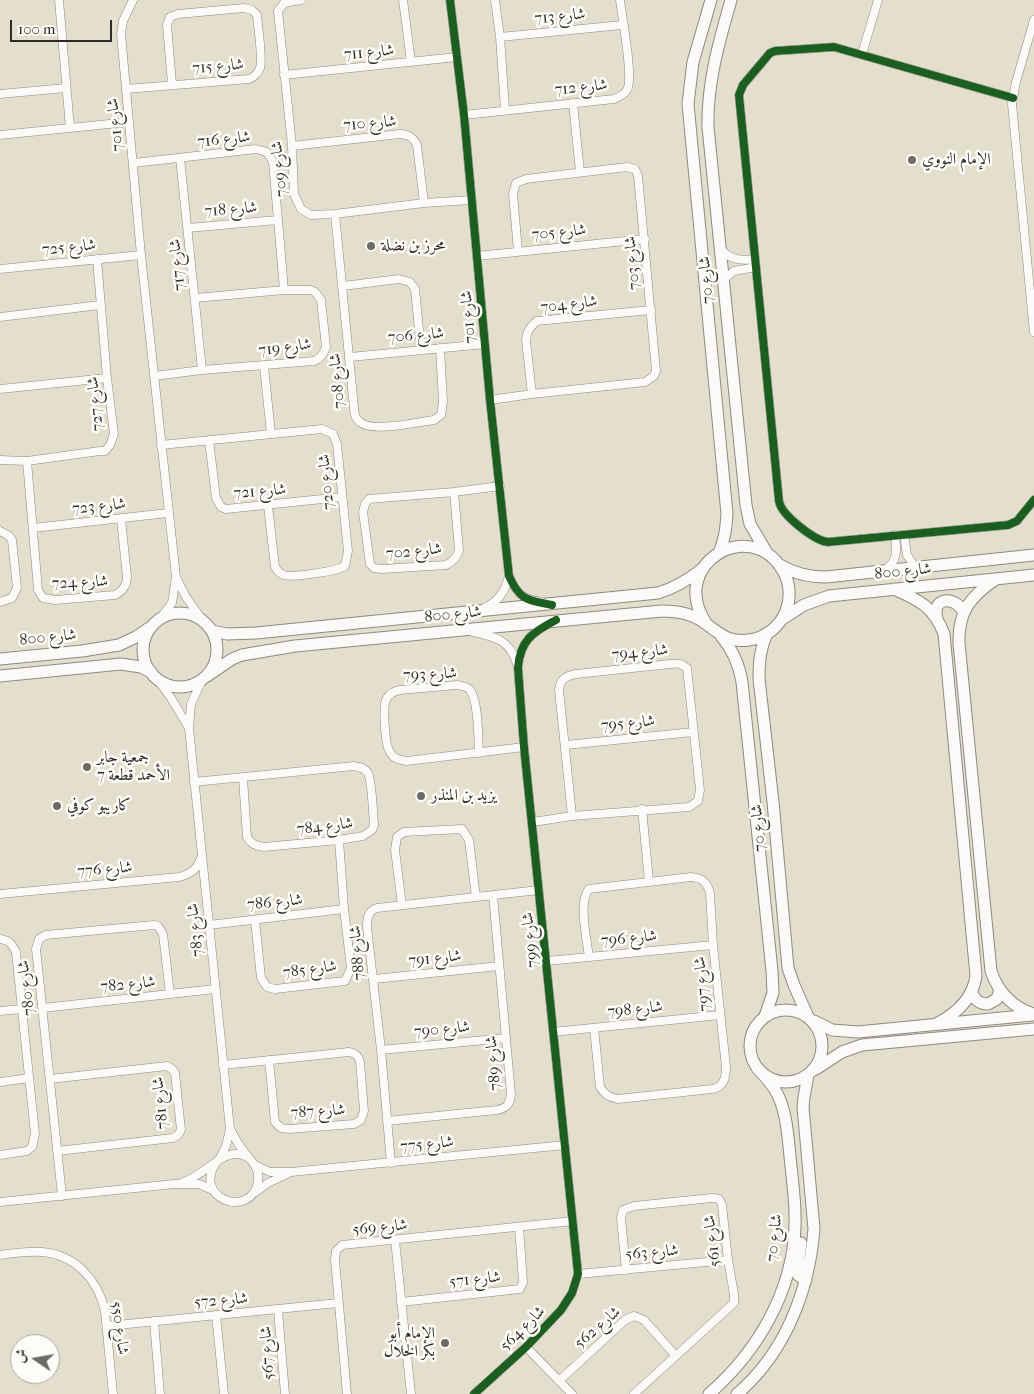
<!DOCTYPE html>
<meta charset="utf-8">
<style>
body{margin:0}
#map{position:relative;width:1034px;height:1394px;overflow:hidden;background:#e4decd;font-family:"IM FELL French Canon",Amiri,serif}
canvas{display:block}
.north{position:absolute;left:10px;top:1334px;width:50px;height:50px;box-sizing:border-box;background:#fdfcf7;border:1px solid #a9a8a5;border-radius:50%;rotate:282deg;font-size:14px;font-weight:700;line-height:20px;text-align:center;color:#2b2b2b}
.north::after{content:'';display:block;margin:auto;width:18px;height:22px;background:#6c6a64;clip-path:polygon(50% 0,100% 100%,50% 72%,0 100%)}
.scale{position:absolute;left:10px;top:20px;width:102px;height:22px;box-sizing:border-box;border:2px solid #2b2b2b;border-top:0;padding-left:6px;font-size:15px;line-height:18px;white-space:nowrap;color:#2b2b2b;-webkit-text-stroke:4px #fdfcf7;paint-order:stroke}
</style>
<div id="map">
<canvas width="1034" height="1394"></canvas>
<div class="north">ش</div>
<div class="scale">100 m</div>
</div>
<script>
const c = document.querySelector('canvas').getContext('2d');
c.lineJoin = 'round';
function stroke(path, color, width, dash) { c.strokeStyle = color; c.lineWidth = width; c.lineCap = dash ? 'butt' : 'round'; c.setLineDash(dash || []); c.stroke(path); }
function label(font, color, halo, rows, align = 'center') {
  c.font = font + ' "IM FELL French Canon",Amiri,serif'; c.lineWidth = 5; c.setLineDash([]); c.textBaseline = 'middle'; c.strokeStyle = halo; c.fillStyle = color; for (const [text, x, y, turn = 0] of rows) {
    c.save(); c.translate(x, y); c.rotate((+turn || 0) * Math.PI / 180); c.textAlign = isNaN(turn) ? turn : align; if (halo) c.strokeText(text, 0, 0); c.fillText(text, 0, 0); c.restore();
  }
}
const street = new Path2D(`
 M59 0 70 128
 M133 0 123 21 121 34 141 255 176 577 172 603 159 620
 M301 0 284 3 278 11 292 146 294 194 301 209 311 215 335 214 424 203 471 200
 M403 0 411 62
 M450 0 464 115 490 400 509 576C517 594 521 598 541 602
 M495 0 500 37 505 109
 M1034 20 1016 82 1012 104 1034 332
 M500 37 622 25
 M862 54 878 0
 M284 75 457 57
 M126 89 249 79C254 77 258 74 260 68 263 59 258 27 257 15L252 10 244 8 178 14 170 17 167 25 172 84
 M0 94 66 88
 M1013 98 834 47 775 51 770 53 743 85 739 95 779 501C781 515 815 541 828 542L1008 525 1017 521 1034 500
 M573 103 580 172
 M464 115 614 99C619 97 624 95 627 90 634 79 622 17 620 0
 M0 135 129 122
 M292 146 400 134C409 135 413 137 417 145L424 203
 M180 158 202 370
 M134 163 256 149 267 152 273 162 284 290
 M335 214 354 408C354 414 355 419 360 422 371 433 418 422 434 420L441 415 443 402 440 348
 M188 228 277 220
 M721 249C730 260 741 261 755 259
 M477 256 645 239
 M0 269 141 255
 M723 280 734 271 756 267
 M343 286 399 279 410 282 415 289 421 350
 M0 317 100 305
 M350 357 485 344
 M264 366 271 434
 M154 376 202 370 314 361C321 358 323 355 326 347L321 300 315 292 311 290H284L195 298
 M0 389 107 378
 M532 394 526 340C527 331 530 327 537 321L651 310
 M490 400 532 394 645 382 654 376 656 371 638 176 635 169 627 167 526 179 516 183 513 194 518 251
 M209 440 216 498 221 507 226 509 342 497
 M161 445 322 429 333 434 337 444 348 551 345 566C337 571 292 578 284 575 280 574 277 570 275 567L268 506
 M0 460 27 461 100 451H105L110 445 114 434 107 378 97 259
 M27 461 38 590 43 598 55 600 115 595C122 592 127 585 127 577L121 519
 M454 492 459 550C457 558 453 561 446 565L382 569 374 568 370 564 363 512 365 504 369 499 454 492 500 486
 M33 528 168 513
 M0 531 9 536 12 540 17 588 12 598 0 602
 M904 535 907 555 915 567
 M885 570C898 561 897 550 895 535
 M176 577 186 597 203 621
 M484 608C498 602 505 592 509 576
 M473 632C496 637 510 640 517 664
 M157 679 171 698 189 728
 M202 680 191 704 189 728 230 1129 226 1146 220 1158
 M566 745 693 732
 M479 753C478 739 479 698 469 689 466 686 461 686 457 685L400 690C395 691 390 693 387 698 382 705 385 745 390 752 393 759 400 760 407 761L524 747
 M194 782 354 766C360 767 365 768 368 773 372 780 373 815 374 825L372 830 363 836 339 840 264 847C256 846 251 844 247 837L243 778
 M642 809 649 881
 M533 822 572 816 689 807 698 801 700 790 687 668C681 663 677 663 670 664L576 674C566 676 560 679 559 690L572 816
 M0 894 179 877C190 874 197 870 201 858
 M402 905 395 850 397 837 404 832 462 829 469 840 476 897
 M255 920 261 978 267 987 275 989 345 981 351 968 344 909 339 840
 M209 925 344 909
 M0 939C9 940 12 944 16 952L35 1134 32 1147 27 1151 0 1155
 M589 957C587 940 578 901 589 889L691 877C702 878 707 882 710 893L713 945 726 1067C726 1078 724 1087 712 1089L618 1099C609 1097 605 1095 600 1087L594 1028
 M547 961 713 945
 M374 979 499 966
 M43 1008 215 989
 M0 1011 22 1009
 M553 1032 720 1015
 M381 1050 506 1038
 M223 1065 349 1052C355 1053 358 1055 360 1062L364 1111 361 1120 354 1124 289 1129 281 1128 275 1122 269 1060
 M50 1079 167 1066 172 1069 175 1073 181 1130 178 1135 173 1138 57 1151
 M0 1082 29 1078
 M387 1121 497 1110C507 1108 510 1104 511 1094L493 895
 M230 1129 239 1145 248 1157
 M391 1163 381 1050 367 927C367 918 368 911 377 908L539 890
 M255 1165 270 1172H291L565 1145
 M183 1182C206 1176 228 1140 251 1160 256 1166 259 1174 258 1181 252 1221 189 1198 218 1160
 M254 1193 268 1183 287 1174
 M62 1196 36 949 39 939 46 935 154 925 158 926 163 934 170 994
 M0 1202 174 1184H199L213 1190
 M395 1240 411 1394
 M0 1255C14 1253 28 1251 42 1252 76 1255 98 1280 105 1311L113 1394
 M626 1270 621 1218 623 1210 634 1206 712 1198 719 1199 722 1205 728 1260 734 1294V1303L634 1394
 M578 1274 728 1260
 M401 1302 520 1289 523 1282 519 1227
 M278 1310 285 1394
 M216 1315 224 1394
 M154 1321 160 1394
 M107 1326 338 1303
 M526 1347 572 1394
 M559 1381 625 1320 634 1316 644 1320 675 1355
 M347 1394 335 1260 336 1251 342 1245 573 1221
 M474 1394 526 1347 561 1310 572 1293 578 1274 524 747 518 668C520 644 529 634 550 623`);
const secondary = new Path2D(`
 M711 0 693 62 688 104 727 514C726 528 725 539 719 553
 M731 0C719 42 707 83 708 127L746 505 750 524 767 553
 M780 565C795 574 809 577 826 577L1034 555
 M996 579C971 596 958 611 959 643L991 971C998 992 1013 1008 1034 1014
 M894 589C919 600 934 607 944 634L976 976C973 998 957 1013 938 1023
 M143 650a37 37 0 1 1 74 0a37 37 0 1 1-74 0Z
 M937 618C931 597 956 595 964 613
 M782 619 804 605 829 596 1034 575
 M212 631 227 634 256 633 658 593C675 588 688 580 702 569
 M767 633C760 649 759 662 759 679L773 802 788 968 794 985 808 1017
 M721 636C733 650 739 664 742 682L772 971 773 993 765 1016
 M0 659 82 651 119 645 136 637 149 628
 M0 676 121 664 141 667 151 672
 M207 676 232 659 242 655 295 646 662 611C677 611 693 614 705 623 720 634 729 643 749 640 766 638 780 626 786 611 791 598 790 582 783 571 751 515 667 564 706 623
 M972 992C974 1000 980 1004 988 1004L997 999 1000 989
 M750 1046a36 36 0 1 1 72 0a36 36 0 1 1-72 0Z
 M814 1021 832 1030 858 1032 1032 1015
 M816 1069 842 1052 862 1045 1034 1029
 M801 1243 797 1271 798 1275 806 1280
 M709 1394C757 1352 793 1292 795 1226 796 1206 793 1186 791 1166 788 1141 788 1110 774 1088 769 1081 763 1074 757 1068
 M737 1394C785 1353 809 1291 814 1229L803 1107 804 1097 808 1075`);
const cycleway = new Path2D(`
 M450 0 464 115 490 400 509 576C520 601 528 600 552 605
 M1013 98 834 47 775 51 770 53 743 85 739 95 779 501C781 515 815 541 828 542L1008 525 1017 521 1034 500
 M474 1394 526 1347 561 1310 572 1293 578 1274 524 747 518 668C520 640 533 632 556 620`);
const markers = [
 [912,160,5,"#6c6a64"],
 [371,246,5,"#6c6a64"],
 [87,767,5,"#6c6a64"],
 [421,796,5,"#6c6a64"],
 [57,806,5,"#6c6a64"],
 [445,1343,5,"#6c6a64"]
];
const streetNames = [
 ["شارع 713",560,17,-6],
 ["شارع 711",369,53,-6],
 ["شارع 715",218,67,-5],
 ["شارع 712",581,88,-6],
 ["شارع 710",370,124,-5],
 ["شارع 701",116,125,-96],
 ["شارع 716",224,140,-6],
 ["شارع 709",280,169,-96],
 ["شارع 718",231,210,-5],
 ["شارع 705",559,233,-6],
 ["شارع 725",69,248,-6],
 ["شارع 703",633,263,-95],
 ["شارع 717",178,265,-96],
 ["شارع 70",707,280,-95],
 ["شارع 704",569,305,-7],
 ["شارع 701",469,317,-95],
 ["شارع 706",416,336,-5],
 ["شارع 719",285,348,-8],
 ["شارع 708",338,381,-95],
 ["شارع 727",96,404,-96],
 ["شارع 720",327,482,-95],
 ["شارع 721",260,492,-5],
 ["شارع 723",99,507,-6],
 ["شارع 702",414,552,-6],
 ["شارع 800",903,572,-6],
 ["شارع 724",80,583,-3],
 ["شارع 800",453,615,-6],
 ["شارع 800",48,638,-6],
 ["شارع 794",640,653,-6],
 ["شارع 793",430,675,-3],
 ["شارع 795",628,724,-6],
 ["شارع 784",325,827,-7],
 ["شارع 70",759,828,-95],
 ["شارع 776",105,870,-5],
 ["شارع 786",275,903,-6],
 ["شارع 783",196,930,-96],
 ["شارع 796",629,939,-6],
 ["شارع 799",531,940,-96],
 ["شارع 788",358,953,-95],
 ["شارع 791",435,959,-6],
 ["شارع 785",310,970,-8],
 ["شارع 797",703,984,-96],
 ["شارع 782",128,985,-6],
 ["شارع 780",27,988,-97],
 ["شارع 798",635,1010,-6],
 ["شارع 790",442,1030,-6],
 ["شارع 789",494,1063,-95],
 ["شارع 781",161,1103,-96],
 ["شارع 787",318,1112,-4],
 ["شارع 775",427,1145,-6],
 ["شارع 569",380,1228,-6],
 ["شارع 70",775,1238,-84],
 ["شارع 561",713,1241,-97],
 ["شارع 563",652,1253,-5],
 ["شارع 571",475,1280,-6],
 ["شارع 572",221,1301,-5],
 ["شارع 550",119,1328,82],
 ["شارع 562",598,1328,-41],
 ["شارع 564",523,1329,-45],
 ["شارع 567",268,1353,-94]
];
const poiNames = [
 ["الإمام النووي",922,160],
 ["محرز بن نضلة",381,246],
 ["جمعية جابر",97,758],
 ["الأحمد قطعة 7",97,776],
 ["يزيد بن المنذر",431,796],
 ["كاريبو كوفي",67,806],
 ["الإمام أبو",435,1334,"right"],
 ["بكر الخلال",435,1352,"right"]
];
stroke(street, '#8d8a82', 9);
stroke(secondary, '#8d8a82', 13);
stroke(street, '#fbfaf8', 8);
stroke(secondary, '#fbfaf8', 11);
stroke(cycleway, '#1b5e20', 8);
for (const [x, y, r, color] of markers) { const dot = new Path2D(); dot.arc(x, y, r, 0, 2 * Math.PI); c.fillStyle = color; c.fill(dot); stroke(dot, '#fdfcf7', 2); }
label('16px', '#2b2b2b', '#fdfcf7', streetNames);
label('16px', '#2b2b2b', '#fdfcf7', poiNames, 'left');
</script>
